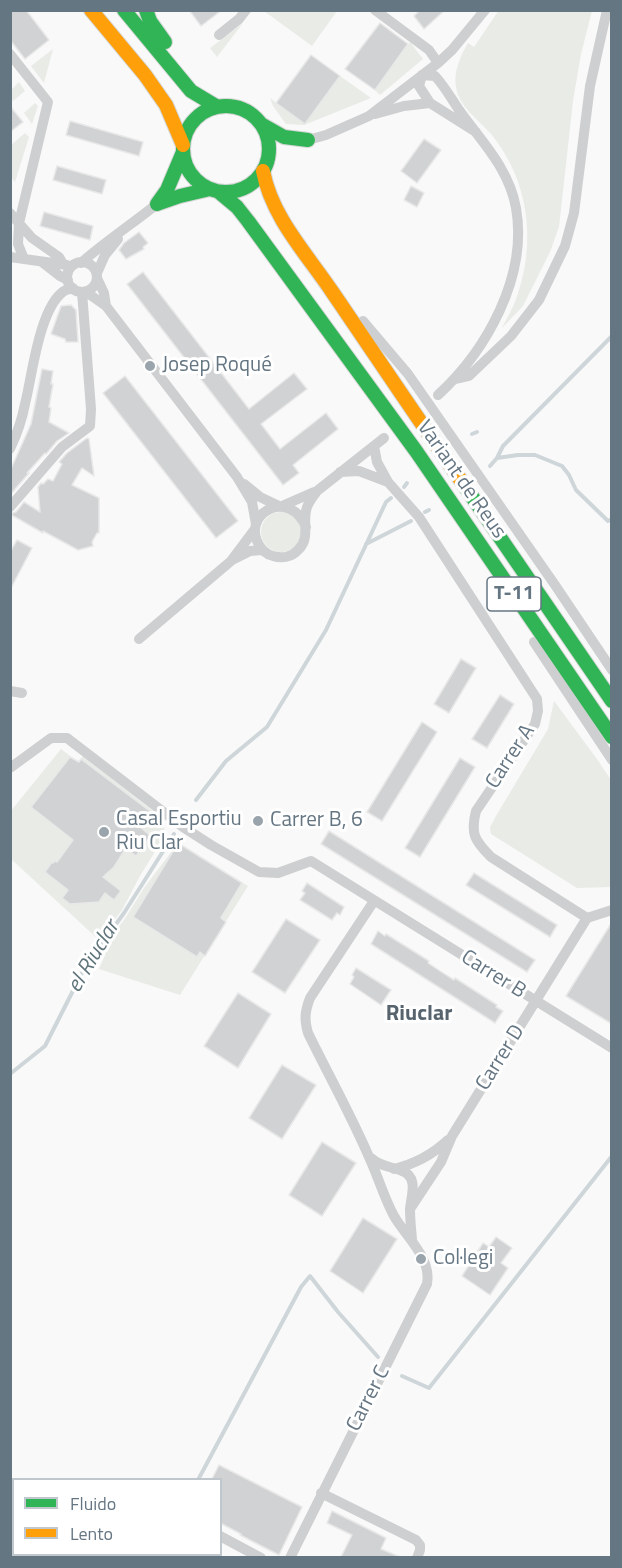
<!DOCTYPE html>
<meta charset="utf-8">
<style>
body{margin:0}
#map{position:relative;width:622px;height:1568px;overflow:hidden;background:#f9f9f9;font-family:"Titillium Web",sans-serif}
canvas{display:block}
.frame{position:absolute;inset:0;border:12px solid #657683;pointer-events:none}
.legend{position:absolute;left:12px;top:1478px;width:210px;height:78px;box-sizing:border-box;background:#fff;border:2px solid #c1c8cd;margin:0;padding:8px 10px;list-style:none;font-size:18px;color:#657683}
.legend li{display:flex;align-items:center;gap:12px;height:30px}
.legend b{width:30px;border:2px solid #c1c8cd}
</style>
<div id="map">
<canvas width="622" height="1568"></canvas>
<div class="frame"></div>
<ul class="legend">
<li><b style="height:8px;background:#30b455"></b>Fluido</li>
<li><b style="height:8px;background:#ff9f0a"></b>Lento</li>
</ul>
</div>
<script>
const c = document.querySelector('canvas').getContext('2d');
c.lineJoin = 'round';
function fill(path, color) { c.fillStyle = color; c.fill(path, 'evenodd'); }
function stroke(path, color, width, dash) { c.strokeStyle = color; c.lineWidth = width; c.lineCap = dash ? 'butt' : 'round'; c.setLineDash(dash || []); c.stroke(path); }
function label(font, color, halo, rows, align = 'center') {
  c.font = font + ' "Titillium Web",sans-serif'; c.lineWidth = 6; c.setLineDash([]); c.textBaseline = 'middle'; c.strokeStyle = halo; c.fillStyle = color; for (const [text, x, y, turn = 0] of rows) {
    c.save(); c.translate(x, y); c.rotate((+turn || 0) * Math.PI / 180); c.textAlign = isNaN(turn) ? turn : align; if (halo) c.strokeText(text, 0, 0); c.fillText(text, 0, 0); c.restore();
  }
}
const green = new Path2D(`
 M499 10 592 11 581 54 573 101 559 227 550 252 523 306 502 328C507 318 513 308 516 299 537 243 529 180 491 134 478 119 459 107 456 87 453 72 461 55 468 43L474 47Z
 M264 11H337L312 46Z
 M243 23 217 57 210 48Z
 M410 42 423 59 380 95 375 90Z
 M53 49 44 83 31 66Z
 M340 76 371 98 304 125 286 124 273 106 270 98 294 116Z
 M19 82 25 91 13 101 11 99V90Z
 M35 103 38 106 32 124 24 113Z
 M25 133 29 137 15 182 11 177V145Z
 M261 532a20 20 0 1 1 40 0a20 20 0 1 1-40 0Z
 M554 701 597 759 611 780V887L577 888 491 834 490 827 496 816 548 729Z
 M61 749 78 762 83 756 153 811 149 816 164 827 165 835 140 876 122 910 99 940 11 859 10 812Z
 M178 843 248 886 180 995 99 969 105 955 108 941 124 920 144 888Z`);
const stream = new Path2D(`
 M472 434 477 432
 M497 458 518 455H535L562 466 569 475 576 490 608 521 612 519
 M490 466 497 458 503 446 612 336
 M404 487 407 483
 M425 512 429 510
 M366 544 411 521
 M196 800 226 761 267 727 326 630 386 502 391 498
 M10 1074 45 1046 85 967 124 913 174 834
 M402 1376 429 1388 612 1156
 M198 1480 301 1287 310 1276 338 1312 378 1357`);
const building = new Path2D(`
 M10 10H26L49 40 25 59 10 40Z
 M189 10H222L201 26Z
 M420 10H445L424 29 414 16Z
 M380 23 408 44 375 90 345 69Z
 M311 55 340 76 305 124 276 103Z
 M10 106 23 122 10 132Z
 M70 121 143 142 139 156 66 135Z
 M424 139 441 150 417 183 401 171Z
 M57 166 106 180 102 194 53 180Z
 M411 186 424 193 417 207 404 200Z
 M44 212 93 226 90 240 40 226Z
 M139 232 148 243 143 247 144 249 126 259 119 250 124 243Z
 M143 272 249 409 294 373 307 389 261 424 280 449 326 413 338 429 293 465 299 473 283 485 127 284Z
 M71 305 76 310 78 342H66L65 339 51 334 61 306Z
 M42 369 53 371 51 384H53L49 407 51 408 49 422 69 433 57 441 46 454 45 453 27 473H29L10 495V471L31 424Z
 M125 376 238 521 216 538 103 393Z
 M87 438 89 439 94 476 82 468 72 485 99 498V533H97L92 542 93 546 78 550 43 531V533L10 514 16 512 24 502 40 512 38 487 41 483 43 484 48 479 53 481 62 464 59 462 67 453Z
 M17 540 32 548 10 590V552Z
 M461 659 476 668 449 713 434 704Z
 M500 695 514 704 487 748 472 739Z
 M422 722 437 732 382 821 367 812Z
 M70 757 79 762 81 759 151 812 140 827 151 836 136 856 126 848 114 867 103 877 121 891 114 900 105 893 99 902 70 904 62 898 68 890 45 872 52 862 53 863 55 861 57 862 73 840 31 807Z
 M460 758 475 767 420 857 405 848Z
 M329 831 535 960 527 972 321 844Z
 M178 843 242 883 221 918 226 922 205 956 200 952 197 957 133 917Z
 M474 873 557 925 550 937 466 885Z
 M307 883 344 907 340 915 337 913 332 920 300 900 305 893 302 891Z
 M286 919 320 940 285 993 252 972Z
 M612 922V1024L566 996Z
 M378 931 385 936 386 934 429 961 428 963 440 971 454 980 455 978 497 1005 496 1007 503 1011 495 1023 371 944Z
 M356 968 391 990 381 1005 350 984 354 977 352 975Z
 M238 993 271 1014 238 1068 204 1046Z
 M282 1065 316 1085 282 1139 249 1118Z
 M322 1142 356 1163 322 1216 289 1195Z
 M363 1218 397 1239 363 1293 330 1271Z
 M496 1237 512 1248 501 1263 508 1268 490 1295 462 1276 483 1243 489 1247Z
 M219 1465 302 1507 279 1555 240 1535 241 1534 220 1523V1479H212Z
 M332 1511 386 1538 381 1549 400 1557H341L352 1535 327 1523Z`);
const street = new Path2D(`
 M375 10 429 50 438 63
 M219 35 239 19 246 10
 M10 54 48 102 19 223 18 244 24 259
 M375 114 404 106 430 103
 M308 140 326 135 369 116 438 63 452 50 485 10
 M10 213 32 238 59 257 63 264
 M10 257 67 265
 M42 262 60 276 68 280
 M67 277a15 15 0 1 1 30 0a15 15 0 1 1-30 0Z
 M81 263C105 242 132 224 157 204
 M97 273 105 255 118 239
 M97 278 104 293 106 306
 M86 292 106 306 237 477 252 502 256 524
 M363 321 408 374 555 585 612 670
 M456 379 469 376 511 336 539 300 565 246 574 213 590 86 607 10
 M438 395C487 350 528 276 516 208 509 168 481 141 459 110 451 98 445 87 435 76L422 75 419 86 430 103 476 132
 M374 446 377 462 388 482 419 517 537 699 538 711 535 724 476 811C470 834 475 841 491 857L587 918
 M10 449C17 434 22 420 25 404 32 377 39 308 64 291 66 290 70 289 73 288
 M340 472 359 471 388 482
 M244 484 260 497 279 506
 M282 506 314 492
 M10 507 62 447 90 426 91 409 82 292
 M306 527C290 489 245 511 257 541 260 548 265 554 273 556 282 559 292 557 298 550 310 539 303 525 306 511 307 503 313 497 317 491L384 438
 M234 559 250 551 262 550
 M139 639 231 561 255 529
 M534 642 612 760
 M10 691 22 693
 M10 768 51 738H67L183 827 211 845 259 872 278 873 311 861 612 1048
 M587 918 612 910
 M371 1158C381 1167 390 1166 402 1171 419 1177 411 1196 410 1209 410 1219 411 1229 412 1239
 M394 1169C415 1164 432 1155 448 1140
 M410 1209 441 1162 452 1136 587 918
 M321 1493 416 1540 420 1545V1550L417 1558
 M220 1536 261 1558
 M290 1558 427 1284C432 1258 406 1237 394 1216 384 1198 378 1176 369 1157 351 1115 328 1074 308 1033 304 1019 305 1011 310 998L374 901`);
const fast = new Path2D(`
 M124 10 191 91 216 106
 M146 10 150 21 165 42
 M183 149a43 43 0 1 1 86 0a43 43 0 1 1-86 0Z
 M261 124 284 137 308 140
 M219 192 237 207 248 221 416 451 612 737
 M157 204 167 190 183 152
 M157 204 180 196 210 189
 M462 482 612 701`);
const slow = new Path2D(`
 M91 10 145 75 166 105 183 145
 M263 171C272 218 307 254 333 293 376 356 418 419 462 482`);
const markers = [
 [150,366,6,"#99a4ac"],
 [258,821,6,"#99a4ac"],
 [104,832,6,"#99a4ac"],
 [421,1259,6,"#99a4ac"]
];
const shields = [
 [514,594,54]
];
const shieldNames = [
 ["T-11",514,594]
];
const poiNames = [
 ["Josep Roqué",162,366],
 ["Casal Esportiu",116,820],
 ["Riu Clar",116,844],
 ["Carrer B, 6",270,821],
 ["Col·legi",433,1259]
];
const streetNames = [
 ["Variant de Reus",461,480,55],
 ["Carrer A",511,757,-57],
 ["Carrer B",493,975,32],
 ["Carrer D",501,1058,-58],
 ["Carrer C",369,1399,-63]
];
const waterNames = [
 ["el Riuclar",94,957,-59]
];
const neighbourhoodNames = [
 ["Riuclar",419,1015]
];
fill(green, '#e8ebe6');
stroke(stream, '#ced6d9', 4);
fill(building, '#d0d2d3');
stroke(building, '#e8e8e8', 1.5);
stroke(fast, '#d5d6d6', 16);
stroke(slow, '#d5d6d6', 16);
stroke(street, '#cecfd0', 10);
stroke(fast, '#30b455', 14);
stroke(slow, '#ff9f0a', 14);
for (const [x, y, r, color] of markers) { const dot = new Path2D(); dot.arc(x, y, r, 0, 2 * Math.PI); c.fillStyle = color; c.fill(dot); stroke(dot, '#fff', 2); }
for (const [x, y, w] of shields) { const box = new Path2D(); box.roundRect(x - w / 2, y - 17, w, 34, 4.5); c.fillStyle = '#fff'; c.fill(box); stroke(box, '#657683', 1.5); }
label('bold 20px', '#657683', null, shieldNames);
label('21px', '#657683', '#fff', poiNames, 'left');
label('21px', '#657683', '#fff', streetNames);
label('italic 22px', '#60757c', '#fff', waterNames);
label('bold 22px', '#57646e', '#fff', neighbourhoodNames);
</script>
